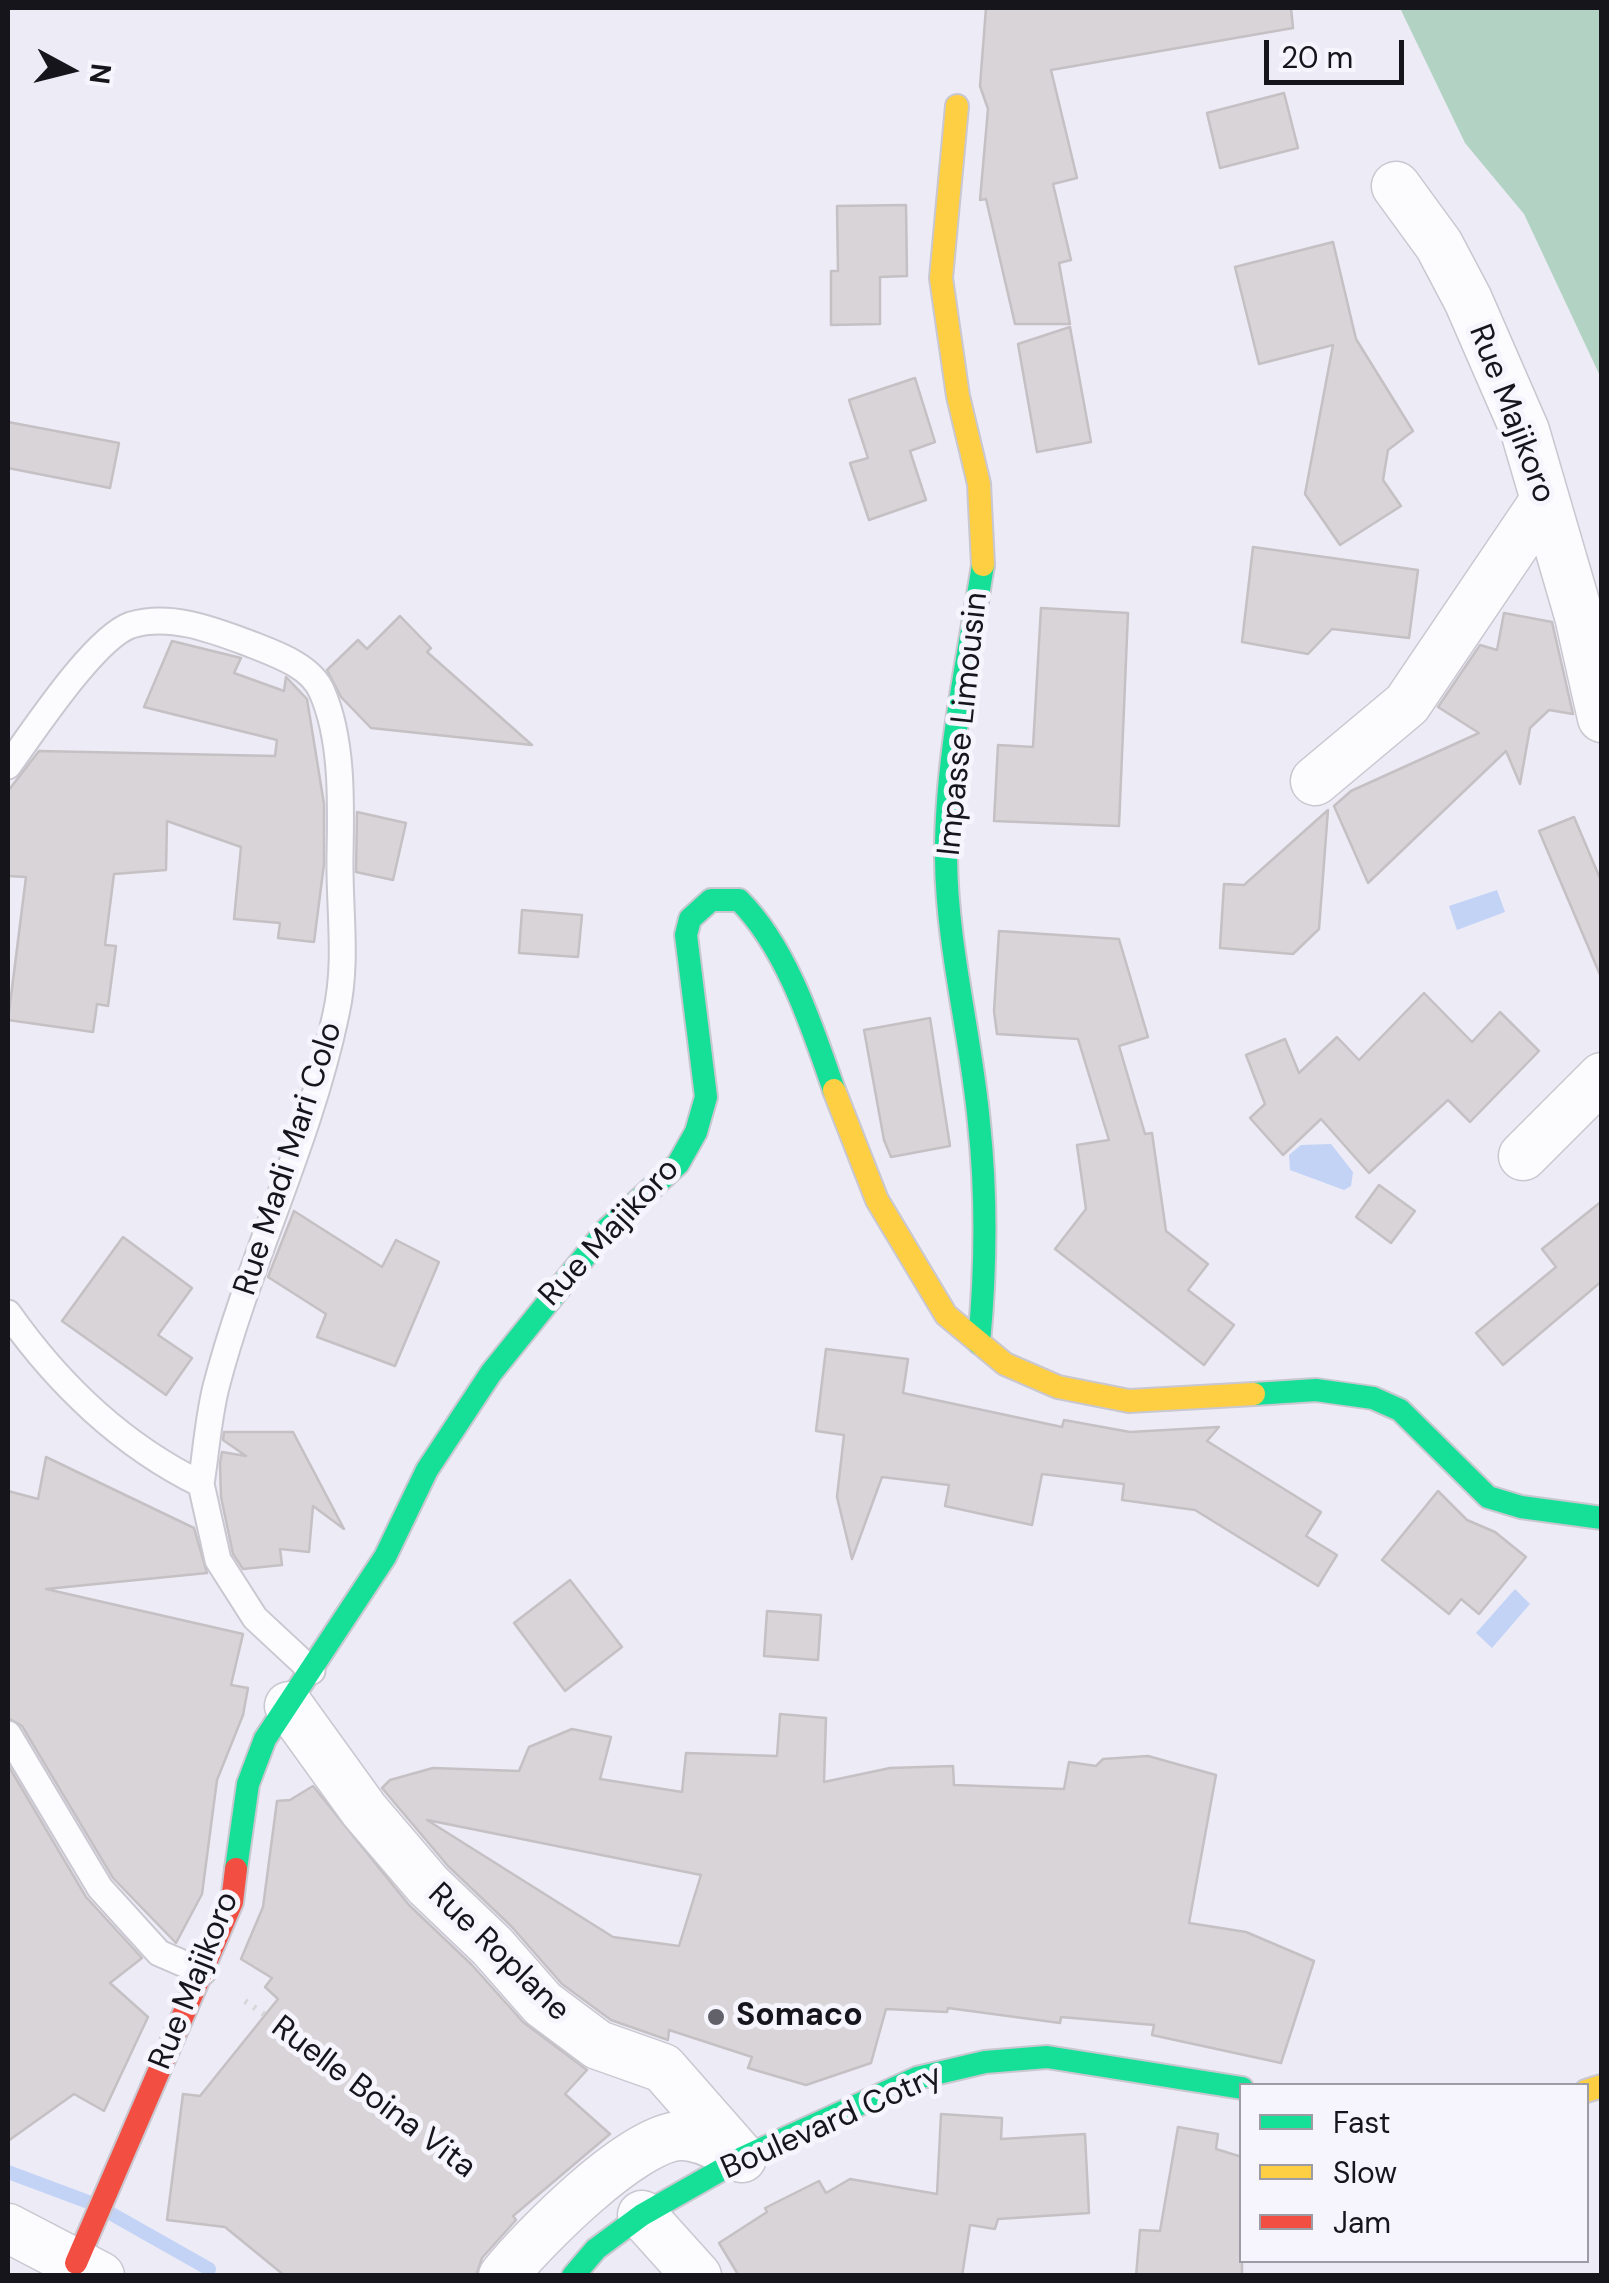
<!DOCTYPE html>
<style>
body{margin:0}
#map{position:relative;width:1609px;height:2283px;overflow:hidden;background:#edebf6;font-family:"DM Sans",sans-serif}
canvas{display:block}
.frame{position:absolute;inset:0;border:10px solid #17151c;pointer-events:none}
.legend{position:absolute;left:1239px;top:2083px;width:350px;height:180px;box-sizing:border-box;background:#f6f5fd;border:2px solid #9d9ba3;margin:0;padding:12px 18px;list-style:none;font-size:30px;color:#17151c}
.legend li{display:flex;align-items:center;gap:20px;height:50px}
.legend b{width:50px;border:2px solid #9d9ba3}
.north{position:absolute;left:20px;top:20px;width:100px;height:100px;-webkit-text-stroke:8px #f6f5fd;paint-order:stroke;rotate:97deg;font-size:28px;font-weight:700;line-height:40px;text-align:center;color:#17151c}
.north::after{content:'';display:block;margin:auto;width:35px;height:45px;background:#17151c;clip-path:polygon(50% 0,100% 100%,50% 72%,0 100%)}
.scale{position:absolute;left:1264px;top:40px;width:140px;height:45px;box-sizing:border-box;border:5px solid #17151c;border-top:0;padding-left:12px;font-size:30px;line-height:35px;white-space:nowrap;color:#17151c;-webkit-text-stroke:8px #f6f5fd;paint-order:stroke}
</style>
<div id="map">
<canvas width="1609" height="2283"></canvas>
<div class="frame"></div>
<ul class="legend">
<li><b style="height:12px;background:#16e098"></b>Fast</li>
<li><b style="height:12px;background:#ffcf43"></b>Slow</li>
<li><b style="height:12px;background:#f24e42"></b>Jam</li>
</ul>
<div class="north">N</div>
<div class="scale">20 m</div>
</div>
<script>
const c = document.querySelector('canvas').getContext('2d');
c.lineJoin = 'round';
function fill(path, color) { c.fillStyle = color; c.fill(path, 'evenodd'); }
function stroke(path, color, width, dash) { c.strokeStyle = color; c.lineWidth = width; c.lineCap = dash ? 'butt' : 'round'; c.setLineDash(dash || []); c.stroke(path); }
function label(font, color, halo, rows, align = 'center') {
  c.font = font + ' "DM Sans",sans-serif'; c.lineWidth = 10; c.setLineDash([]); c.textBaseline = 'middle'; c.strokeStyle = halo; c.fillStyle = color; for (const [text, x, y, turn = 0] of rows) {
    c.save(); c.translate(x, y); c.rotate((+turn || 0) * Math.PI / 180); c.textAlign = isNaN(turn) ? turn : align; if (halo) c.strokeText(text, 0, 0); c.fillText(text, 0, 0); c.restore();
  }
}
const forest = new Path2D(`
 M1400 8H1601V378L1524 214 1465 143Z`);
const water = new Path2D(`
 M1497 890 1505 912 1457 930 1449 906Z
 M1331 1144 1353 1172 1351 1186 1344 1190 1290 1170 1289 1155 1301 1145Z
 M1515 1589 1530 1604 1492 1648 1476 1633Z`);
const stream = new Path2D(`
 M8 2172 91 2203
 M110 2213 209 2269`);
const building = new Path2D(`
 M986 8H1291L1293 28 1051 70 1077 178 1053 184 1071 260 1059 263 1070 324H1015L986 199 980 200 988 109 980 86Z
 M1284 93 1298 148 1220 168 1207 113Z
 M906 205 907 276 880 277V324L831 325V271H838L837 206Z
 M1333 242 1356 339 1413 431 1388 450 1383 480 1401 506 1340 545 1305 494 1333 345 1259 364 1235 267Z
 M1070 327 1091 442 1037 452 1018 344Z
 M915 378 935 442 910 451 926 500 869 520 850 463 868 458 849 400Z
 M8 422 119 443 110 488 8 468Z
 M1253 547 1418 570 1409 638 1332 629 1308 654 1242 642Z
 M1041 608 1128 613 1119 826 994 821 998 745 1033 747Z
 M1504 613 1552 622 1573 714 1549 710 1530 728 1520 784 1506 751 1368 883 1334 806 1351 791 1479 733 1438 707 1480 645 1497 650Z
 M400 616 431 648 427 652 532 745 371 728 341 697 327 670 358 640 367 649Z
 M172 641 241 658 234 673 284 691 286 677 307 699 324 804V864L314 942 278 938 280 923 234 919 241 847 167 821 166 870 114 874 105 945 116 946 108 1006 97 1004 93 1032 8 1020 26 877 8 876V791L39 751 275 756 277 740 144 707Z
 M1328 810 1319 929 1293 954 1220 948 1224 884 1244 885Z
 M357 812 406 823 393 880 356 872Z
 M1574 817 1602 883 1601 977 1539 831Z
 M522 910 582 915 578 957 519 953Z
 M999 931 1119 939 1148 1037 1119 1046 1145 1134 1152 1133 1166 1231 1208 1264 1188 1290 1234 1325 1204 1365 1055 1249 1086 1209 1077 1145 1109 1140 1078 1039 997 1034 994 1011Z
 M1424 993 1472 1042 1500 1012 1539 1051 1470 1122 1448 1100 1369 1173 1321 1119 1283 1155 1250 1118 1265 1104 1246 1055 1285 1039 1299 1073 1337 1037 1359 1060Z
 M930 1018 950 1146 891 1157 884 1140 864 1030Z
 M1379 1185 1415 1211 1391 1243 1356 1217Z
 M1602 1201V1281L1503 1365 1476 1333 1556 1267 1542 1249Z
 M294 1211 382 1267 396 1240 439 1262 395 1366 317 1337 326 1314 268 1277Z
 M123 1237 192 1288 158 1335 192 1358 166 1395 62 1321Z
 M826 1349 908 1359 903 1393 1062 1427 1064 1420 1130 1432 1219 1427 1207 1441 1321 1512 1306 1536 1337 1555 1318 1586 1195 1510 1122 1500 1124 1484 1042 1474 1032 1525 945 1506 949 1485 882 1477 852 1559 837 1497 844 1435 816 1431Z
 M224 1432H293L344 1529 313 1506 309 1552 280 1549 282 1565 243 1569 233 1554 221 1497 220 1463 222 1452 246 1456 223 1440Z
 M46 1457 194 1528 207 1573 46 1589 243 1634 231 1685 248 1688 243 1715 217 1780 202 1894 176 1943 113 1878 22 1726 8 1718V1491L38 1499Z
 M1438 1491 1467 1520 1495 1532 1526 1557 1479 1614 1461 1599 1449 1614 1382 1560Z
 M570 1580 622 1647 565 1691 514 1623Z
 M767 1611 821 1615 818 1660 764 1656Z
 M780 1714 826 1718 824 1782 890 1768 953 1766 954 1785 1064 1789 1069 1762 1096 1766 1103 1759 1148 1756 1216 1775 1189 1923 1246 1932 1314 1961 1281 2063 1152 2035 1154 2025 1061 2017 1060 2023 948 2008 947 2012 886 2009 871 2063 806 2085 748 2068 752 2057 669 2030 668 2040 611 2020 562 1984 511 1926 448 1866 382 1788 390 1780 433 1768 519 1771 529 1747 572 1729 611 1737 600 1779 682 1792 686 1753 777 1756ZM427 1820 701 1875 679 1946 613 1937Z
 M8 1765 86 1897 142 1958 110 1983 148 2017 104 2111 74 2094 8 2141Z
 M313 1786 409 1905 472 1965 523 2022 587 2070 565 2094 610 2134 513 2216 516 2220 482 2258 476 2276H285L225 2227 167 2220 183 2094 200 2096 278 1999 265 1987 272 1978 241 1959 263 1907 277 1801 290 1800Z
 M941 2114 1002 2118 1001 2139 1085 2134 1089 2213 998 2219 995 2229 970 2225 962 2276H739L719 2243 767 2212 765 2208 819 2181 826 2193 850 2179 937 2194Z
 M1178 2127 1218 2134 1216 2149 1242 2157V2276H1136L1140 2230 1160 2231Z`);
const path = new Path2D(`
 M245 2001 376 2092 508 2203`);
const lane = new Path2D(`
 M8 766C33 732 94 638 131 625 170 613 213 630 248 643 273 653 311 665 322 692 343 740 341 804 340 856 339 910 348 961 336 1014 309 1143 249 1260 216 1387 208 1419 206 1453 201 1484
 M8 1313C58 1384 123 1446 201 1484L218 1560 255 1618 312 1671
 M8 1734 100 1888 159 1953 203 1972`);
const street = new Path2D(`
 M1396 186 1439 245 1468 300 1525 431 1579 616 1602 718
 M1315 781 1407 704 1545 500
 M1523 1156 1602 1077
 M289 1706 364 1810 428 1885 492 1946 543 2004 598 2045 663 2068 742 2158
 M642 2215 697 2276
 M8 2228 100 2276
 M503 2276C533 2239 632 2138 680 2136 700 2135 721 2148 739 2156`);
const fast = new Path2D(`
 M979 1343C986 1268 987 1198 979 1123 971 1035 947 948 946 859 945 763 968 659 983 565
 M1254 1394 1316 1390 1373 1398 1400 1410 1488 1497 1521 1507 1602 1518
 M236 1869 248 1784 265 1739 385 1557 427 1470 491 1373 607 1229 678 1164 696 1132 706 1097 686 935 690 919 711 900H739C787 948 812 1027 834 1090
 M573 2276 596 2249 642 2215 742 2158 917 2078 985 2062 1047 2057 1242 2088`);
const slow = new Path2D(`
 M957 106 941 278 958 396 979 484 983 565
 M834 1090 877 1200 946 1315 1005 1364 1058 1387 1129 1401 1254 1394
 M1586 2091 1602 2086`);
const jam = new Path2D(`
 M76 2263 232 1902 236 1869`);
const markers = [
 [716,2017,10,"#626068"]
];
const streetNames = [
 ["Rue Majikoro",1511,414,69],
 ["Impasse Limousin",964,724,-84],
 ["Rue Madi Mari Colo",289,1159,-72],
 ["Rue Majikoro",610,1233,-47],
 ["Rue Roplane",498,1953,44],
 ["Rue Majikoro",195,1981,-68],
 ["Ruelle Boina Vita",373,2098,37],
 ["Boulevard Cotry",832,2123,-24]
];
const poiNames = [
 ["Somaco",736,2017]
];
fill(forest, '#b2d3c3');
fill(water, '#c2d3f6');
stroke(stream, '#c2d3f6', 14);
fill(building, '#d9d4d8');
stroke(building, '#c5c0c3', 2.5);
stroke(lane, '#c9c7d0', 29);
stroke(street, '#c9c7d0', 51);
stroke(fast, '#c9c7d0', 26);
stroke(slow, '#c9c7d0', 26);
stroke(jam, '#c9c7d0', 26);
stroke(path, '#d6d6d9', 6, [2.5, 8]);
stroke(lane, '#fcfcfe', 25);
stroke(street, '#fcfcfe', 48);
stroke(fast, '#16e098', 22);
stroke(slow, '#ffcf43', 22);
stroke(jam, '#f24e42', 22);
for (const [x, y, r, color] of markers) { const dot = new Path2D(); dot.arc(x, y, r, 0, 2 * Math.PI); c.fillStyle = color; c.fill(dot); stroke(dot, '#f6f5fd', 4); }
label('32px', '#17151c', '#f6f5fd', streetNames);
label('bold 32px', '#17151c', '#f6f5fd', poiNames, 'left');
</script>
